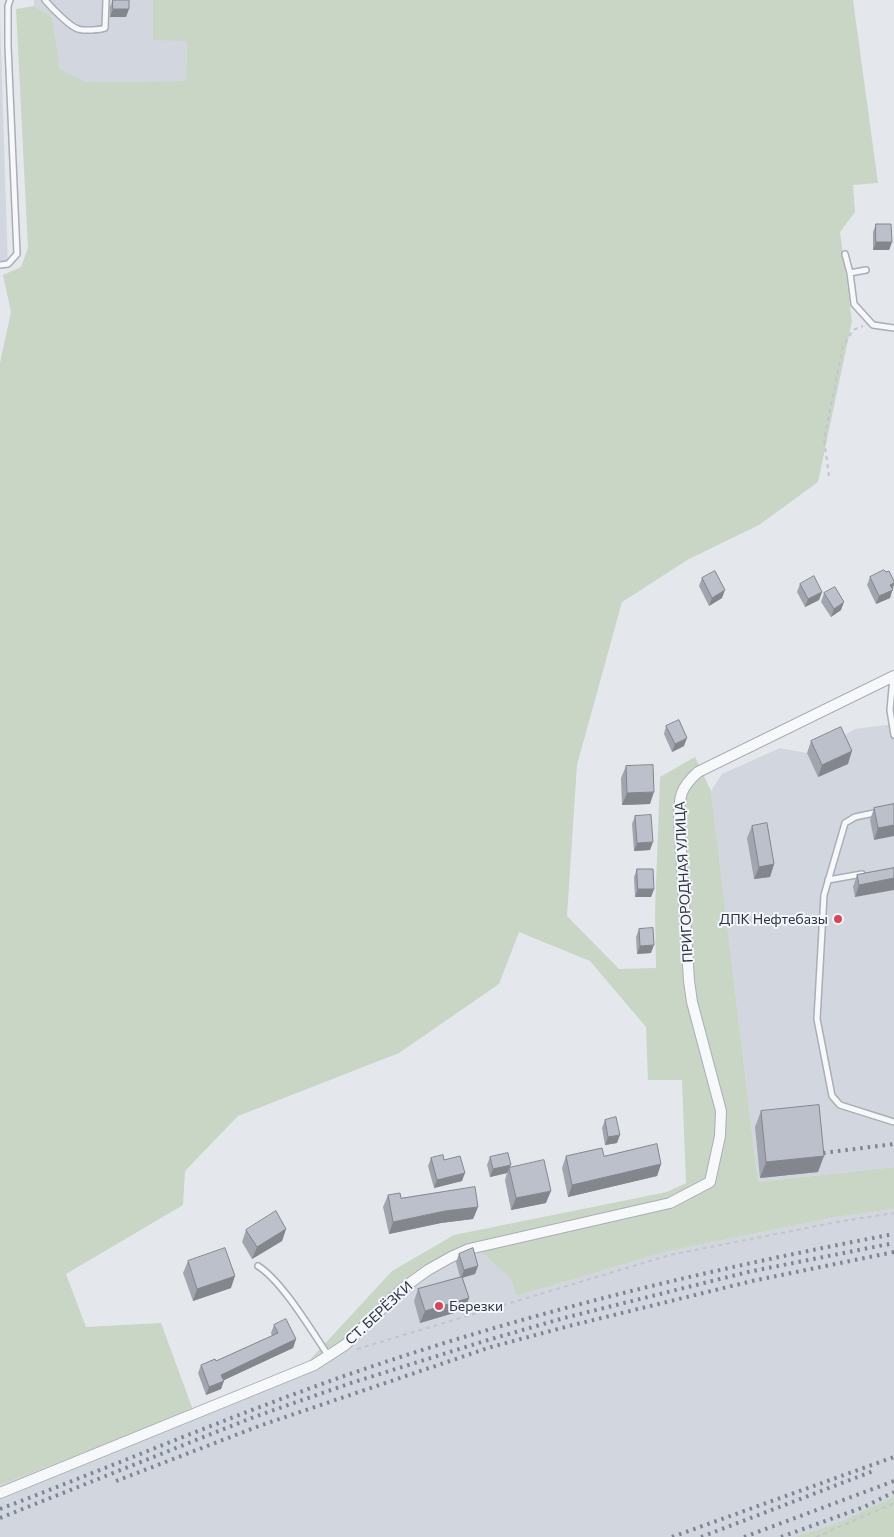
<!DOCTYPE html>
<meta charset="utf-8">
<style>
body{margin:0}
canvas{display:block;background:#e4e7ec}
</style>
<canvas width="894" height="1537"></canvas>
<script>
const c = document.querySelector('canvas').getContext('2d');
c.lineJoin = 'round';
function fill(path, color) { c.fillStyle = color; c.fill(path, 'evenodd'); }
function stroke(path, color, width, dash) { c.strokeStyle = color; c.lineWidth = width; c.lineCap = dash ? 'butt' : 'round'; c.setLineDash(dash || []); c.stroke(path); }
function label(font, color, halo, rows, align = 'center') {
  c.font = font + ' Commissioner,sans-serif'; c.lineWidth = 4; c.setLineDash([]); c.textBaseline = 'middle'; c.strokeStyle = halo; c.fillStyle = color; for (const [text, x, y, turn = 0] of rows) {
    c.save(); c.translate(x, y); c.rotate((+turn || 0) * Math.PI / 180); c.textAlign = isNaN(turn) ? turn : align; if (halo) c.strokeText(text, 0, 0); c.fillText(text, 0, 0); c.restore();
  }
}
const built = new Path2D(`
 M34 0H153V39L187 40 186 81 86 82 60 69 52 17 34 6Z
 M0 19 8 267 0 268Z
 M894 724V1167L758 1182 711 791 722 774 780 748 807 753 837 740 855 729Z
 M894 1209V1496L835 1524 795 1537H0V1485L193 1410 306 1364 400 1285 472 1244 511 1279 516 1296 669 1251 836 1217Z`);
const green = new Path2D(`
 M153 0H853L878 183 853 185 855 212 840 232 852 321 818 482 759 525 689 559 622 602 577 765 567 916 619 969 656 968 655 912 660 777 695 757 711 791 758 1182 894 1167V1209L836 1217 669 1251 516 1296 511 1279 472 1244 450 1254 343 1342 306 1364 392 1271 454 1235 667 1192 686 1183 682 1080H648L646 1027 590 961 519 932 499 984 399 1053 238 1116 185 1171 183 1205 66 1274 86 1327 161 1323 193 1410 0 1485V363L11 312 3 275 21 267 28 248 16 9 34 6 52 17 60 69 86 82 186 81 187 41 153 40Z
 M894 1496V1537H795L835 1524Z`);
const path = new Path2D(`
 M829 476 824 439 843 346 853 330 863 326
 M357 1349 670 1255 837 1222 894 1213
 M816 1537 894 1503`);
const service = new Path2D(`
 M45 0C51 7 70 27 78 29 83 31 100 30 105 28L106 0
 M845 254 850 273 854 304 873 325 894 328
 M0 265 8 264 17 254 8 46V6L10 0
 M850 273 866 270
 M893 677 890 710 894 735
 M879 812 855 817 845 823 824 895 817 1019 832 1096 840 1105 894 1122
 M828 880 862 874
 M258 1266C282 1281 311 1330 328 1355`);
const minor = new Path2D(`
 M0 1493 314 1365 345 1345 403 1288 428 1270 451 1257 469 1249 670 1203 710 1182 720 1136 721 1111 692 1002 689 981 679 820C679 797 680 788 698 772L894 676`);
const rail = new Path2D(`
 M823 1153 894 1144
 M116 1481 259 1426 491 1347 569 1326 752 1281 894 1252
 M0 1509C116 1465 230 1416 347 1375 525 1313 709 1269 894 1234
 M0 1518 254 1417 351 1383 488 1340 564 1318 748 1272 894 1243
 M672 1537 894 1457
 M701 1537 876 1470
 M744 1537 894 1481
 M781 1537 864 1507 894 1492`);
const wall = new Path2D(`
 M113 0 126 17H110V7Z
 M876 224 892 242 889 250H873V232Z
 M886 572 894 585 890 598 876 604 867 585 870 577Z
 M702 578 722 598 709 606 699 586Z
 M800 584 822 592 819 600 805 607 797 592Z
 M824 593 841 610 831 617 821 602Z
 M666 726 684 746 672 752 664 734Z
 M811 741 848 764 818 777 807 753Z
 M626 766 650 804 622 805 621 778Z
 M894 804 874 840 870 820 874 808Z
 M635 816 650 850 634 851 632 824Z
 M752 826 774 864 770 877 754 879 747 838Z
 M894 868 855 897 853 887 857 875Z
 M637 869 654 889 651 897H635L634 877Z
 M639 929 651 953 637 954 636 937Z
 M761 1111 818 1172 760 1178 755 1127Z
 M605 1120 617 1143 605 1145 602 1128Z
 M566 1156H604L661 1164 657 1176 568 1197 562 1168Z
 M490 1157 509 1168 546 1203 511 1210 505 1180 507 1173 490 1177 487 1165Z
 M431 1158 444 1160 462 1181 434 1188 428 1166Z
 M388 1195 401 1198 478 1207 473 1219 441 1223 389 1234 383 1207Z
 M286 1229 282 1241 252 1259 242 1242 246 1230Z
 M459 1254 478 1266 475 1274 462 1278 469 1298 464 1310 420 1323 414 1301 418 1289 460 1277 456 1262Z
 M188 1261 231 1288 193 1301 183 1273Z
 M274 1325 296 1339 293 1348 223 1380 221 1389 206 1395 198 1373 201 1365 216 1361 272 1336 271 1333Z`);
const shadedWall = new Path2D(`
 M113 9H129L126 17H110Z
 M876 242H892L889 250H873Z
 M894 583 890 598 876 604 879 596 890 585Z
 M725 590 722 598 709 606 712 598Z
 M822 592 819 600 805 607 808 599Z
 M844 602 841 610 831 617 834 609Z
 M687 738 684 746 672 752 675 744Z
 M852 751 848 764 818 777 822 765Z
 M654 792 650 804 622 805 627 793Z
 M894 825V836L874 840 878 828Z
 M653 842 650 850 634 851 637 843Z
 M774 864 770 877 754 879 759 867Z
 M894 878V890L855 897 859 885Z
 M638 889H654L651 897H635Z
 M654 945 651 953 637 954 640 946Z
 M620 1135 617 1143 605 1145 608 1137Z
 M824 1156 818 1172 760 1178 766 1162Z
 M661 1164 657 1176 568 1197 572 1185Z
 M511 1165 507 1173 490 1177 493 1169Z
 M465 1173 462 1181 434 1188 437 1180Z
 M551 1191 546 1203 511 1210 516 1198Z
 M478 1207 473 1219 441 1223 389 1234 393 1222 445 1211Z
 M286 1229 282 1241 252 1259 257 1247Z
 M478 1266 475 1274 461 1278 464 1270Z
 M235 1276 231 1288 193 1301 197 1289Z
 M469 1298 464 1310 420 1323 425 1311Z
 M296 1339 293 1348 218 1383 221 1375Z
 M224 1381 221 1389 206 1395 209 1387Z`);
const building = new Path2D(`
 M113 0H129V9H113Z
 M876 224H891L892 242H876Z
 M884 570 886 572 889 571 894 581V583L890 585 893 590 879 596 870 577Z
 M715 571 725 590 712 598 702 578Z
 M814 576 822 592 808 599 800 584Z
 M835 587 844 602 834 609 824 593Z
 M679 720 687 738 675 744 666 726Z
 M841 727 852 751 822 765 811 741Z
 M653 765 654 792 627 793 626 766Z
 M894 804V825L878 828 874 808Z
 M651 815 653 842 637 843 635 816Z
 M767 823 774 864 759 867 752 826Z
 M894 868V878L859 885 857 875Z
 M637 869H653L654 889H638Z
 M653 928 654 945 640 946 639 929Z
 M819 1105 824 1156 766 1162 761 1111Z
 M616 1117 620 1135 608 1137 605 1120Z
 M657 1144 661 1164 572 1185 566 1156 602 1148 604 1156Z
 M508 1153 511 1165 493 1169 490 1157Z
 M443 1155 444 1160 460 1156 465 1173 437 1180 431 1158Z
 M544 1160 551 1191 516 1198 509 1168Z
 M475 1187 478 1207 445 1211 393 1222 388 1195 400 1193 401 1198Z
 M276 1211 286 1229 257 1247 246 1230Z
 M225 1248 235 1276 197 1289 188 1261Z
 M473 1248 478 1266 464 1270 459 1254Z
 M462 1277 469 1298 425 1311 418 1289Z
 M286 1319 296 1339 221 1375 224 1381 209 1387 201 1365 215 1359 216 1361 278 1333 274 1325Z`);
const markers = [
 [838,919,5,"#d1495b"],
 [439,1306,5,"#d1495b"]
];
const streetNames = [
 ["ПРИГОРОДНАЯ УЛИЦА",684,882,-93],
 ["СТ. БЕРЁЗКИ",379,1313,-43]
];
const poiNames = [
 ["ДПК Нефтебазы",828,919],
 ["Березки",449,1306,"left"]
];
fill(built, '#d2d6de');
fill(green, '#c9d6c5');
stroke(service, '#a9aeb7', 8);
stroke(minor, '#a9aeb7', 12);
stroke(path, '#c2c5cb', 2, [4, 4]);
stroke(service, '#f7f8fa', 5);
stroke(minor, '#f7f8fa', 10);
stroke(rail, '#7d8696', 4, [2.5, 5]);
fill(wall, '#a1a5ae');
fill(shadedWall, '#83868d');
fill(building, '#bbc0ca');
stroke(building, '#83868d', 1);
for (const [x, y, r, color] of markers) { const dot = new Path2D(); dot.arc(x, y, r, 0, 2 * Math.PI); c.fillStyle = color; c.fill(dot); stroke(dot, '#f4f6f9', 2); }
label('14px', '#2b3445', '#f4f6f9', streetNames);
label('14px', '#2b3445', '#f4f6f9', poiNames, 'right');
</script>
